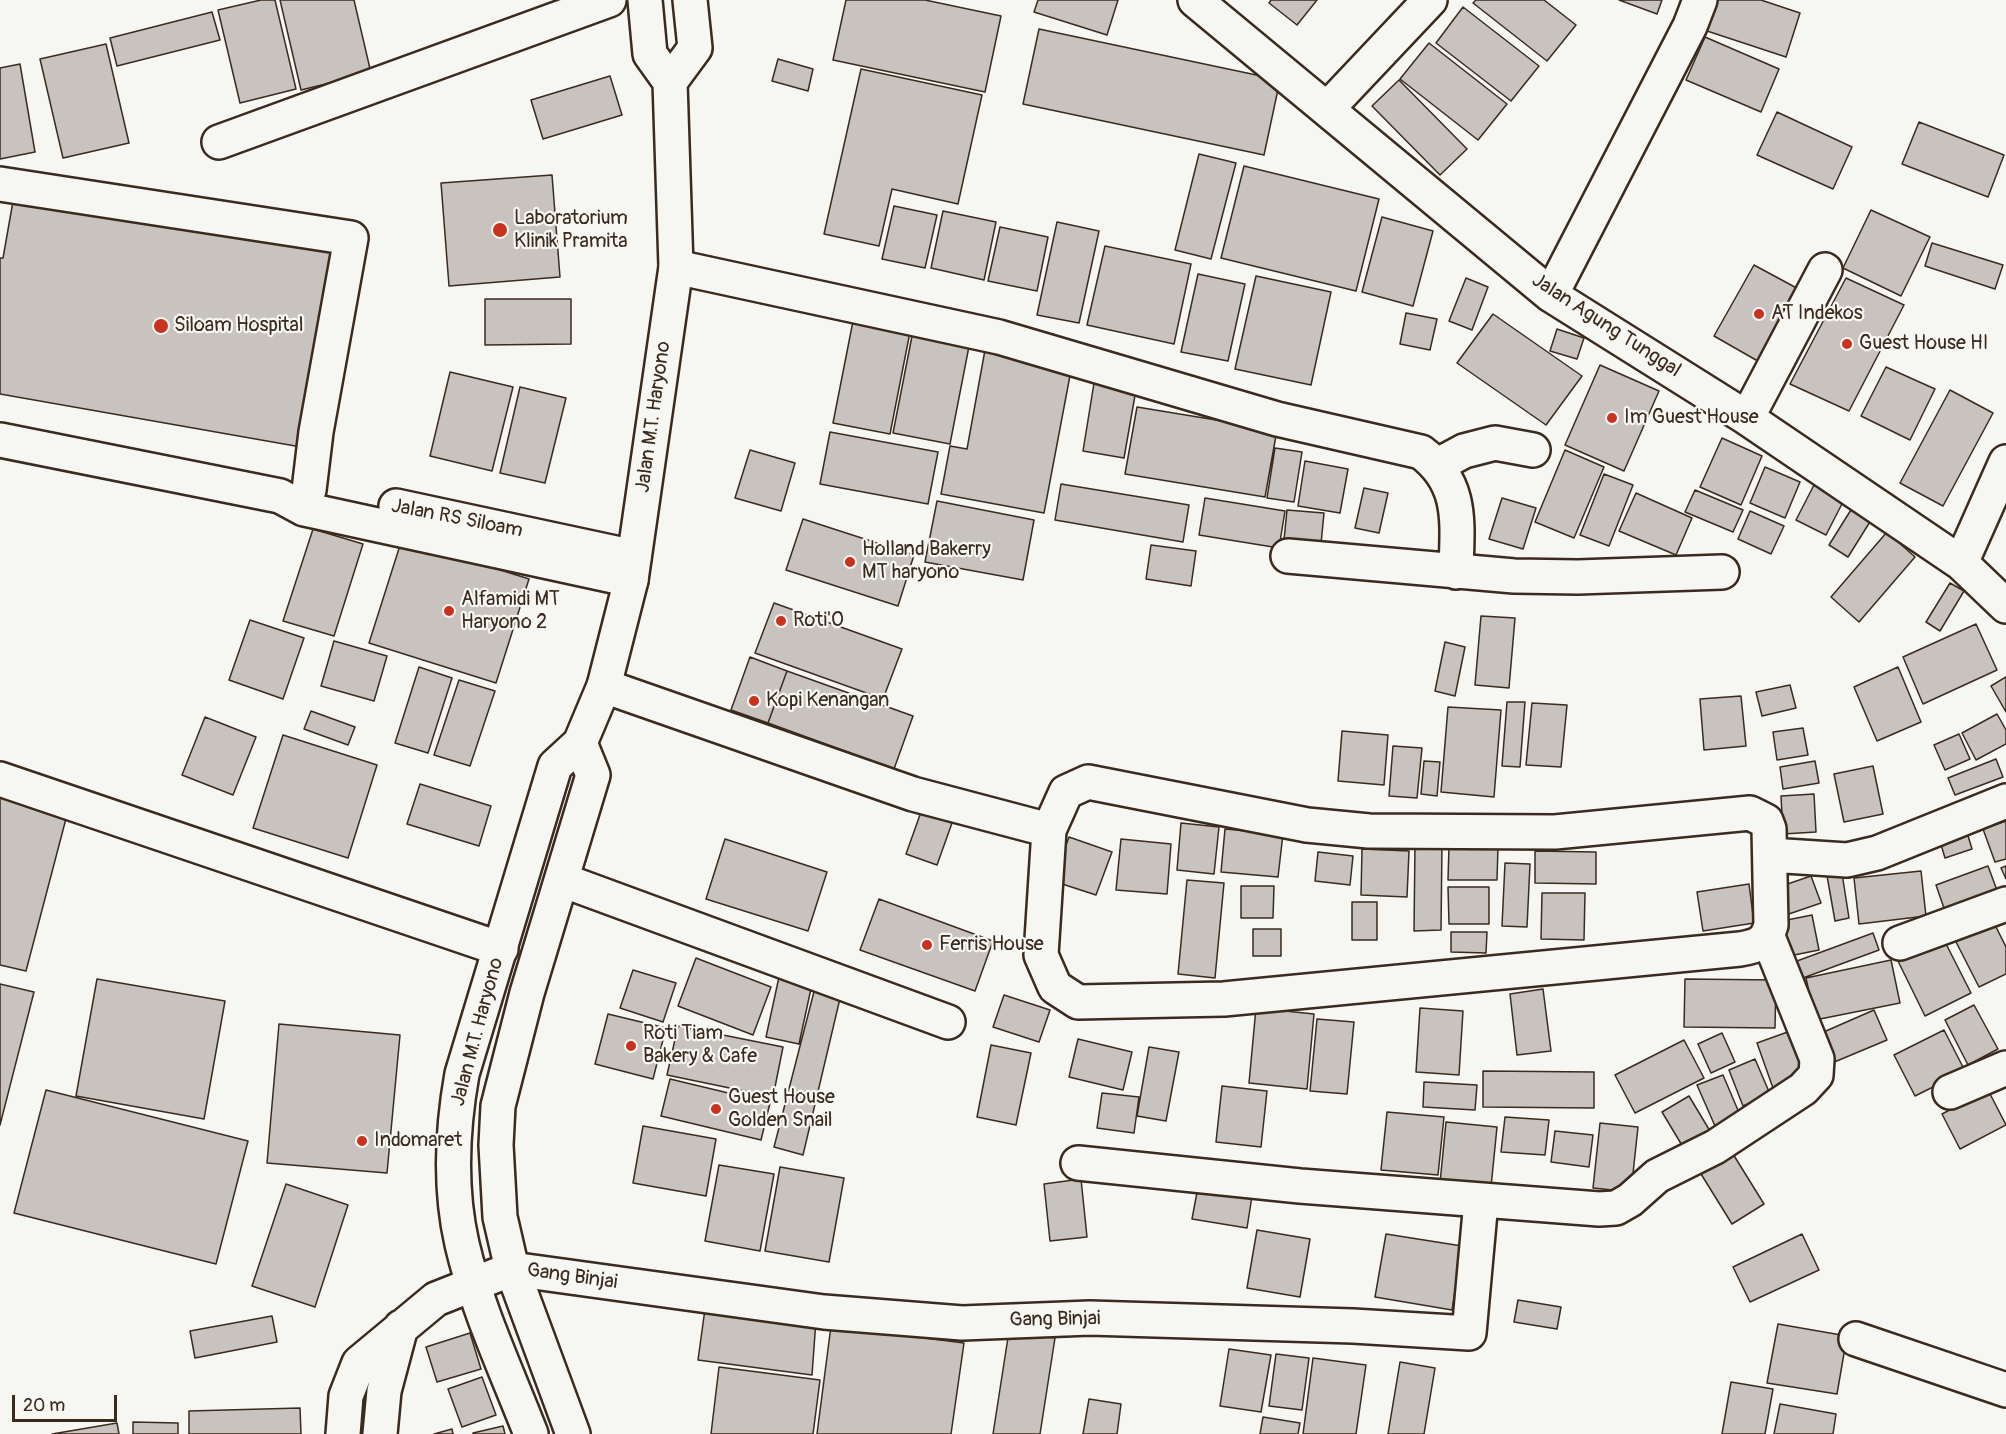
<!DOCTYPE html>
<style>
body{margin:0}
#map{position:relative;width:2006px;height:1434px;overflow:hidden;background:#f6f6f2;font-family:Pangolin,sans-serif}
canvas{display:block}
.scale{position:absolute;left:12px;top:1395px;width:105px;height:27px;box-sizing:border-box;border:3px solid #3b2a1e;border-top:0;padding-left:8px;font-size:18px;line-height:21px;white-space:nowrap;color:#3b2a1e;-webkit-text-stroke:4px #f6f6f2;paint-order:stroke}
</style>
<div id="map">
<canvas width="2006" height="1434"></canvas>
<div class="scale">20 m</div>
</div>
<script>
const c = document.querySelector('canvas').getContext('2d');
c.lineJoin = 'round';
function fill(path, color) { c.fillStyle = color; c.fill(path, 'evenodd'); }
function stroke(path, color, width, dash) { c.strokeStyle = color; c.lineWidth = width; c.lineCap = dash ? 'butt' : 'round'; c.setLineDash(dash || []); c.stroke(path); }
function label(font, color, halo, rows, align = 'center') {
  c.font = font + ' Pangolin,sans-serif'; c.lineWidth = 4.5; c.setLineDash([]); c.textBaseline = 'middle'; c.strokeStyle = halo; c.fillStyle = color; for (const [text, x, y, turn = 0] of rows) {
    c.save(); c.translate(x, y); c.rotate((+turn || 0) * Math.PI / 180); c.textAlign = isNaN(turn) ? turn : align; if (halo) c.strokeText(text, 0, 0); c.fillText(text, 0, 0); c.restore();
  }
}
const building = new Path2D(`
 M261 0H275L296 89 240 103 218 10Z
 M280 0H354L371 73 301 90Z
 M846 0H925L1001 16 985 92 833 60Z
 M1038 0H1118L1107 35 1034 12Z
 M1271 0H1317L1297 25 1269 3Z
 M1476 0H1544L1576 25 1547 61 1473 3Z
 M1619 0H1662L1657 14Z
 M1711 0H1761L1800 13 1786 57 1701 29Z
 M1463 7 1539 66 1511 101 1436 43Z
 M212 12 220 40 117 66 110 38Z
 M1039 29 1280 80 1264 155 1023 104Z
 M1705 37 1779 69 1761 112 1686 80Z
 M1429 43 1507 104 1478 140 1400 79Z
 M106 44 129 143 63 158 40 59Z
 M778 59 813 69 808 91 772 81Z
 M20 64 35 152 0 159V68Z
 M861 69 982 95 958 204 892 189 879 246 824 234Z
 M610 76 622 115 543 139 531 100Z
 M1399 80 1467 149 1440 175 1372 106Z
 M1777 112 1852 147 1833 189 1757 155Z
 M1919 122 2004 155 1988 197 1902 164Z
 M1199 154 1236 163 1211 259 1175 250Z
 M1244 166 1379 199 1356 291 1221 258Z
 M552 175 560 277 449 286 441 183Z
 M15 190 338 246 301 447 0 394V258H3Z
 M894 206 937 215 925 268 882 259Z
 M1871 210 1930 237 1901 296 1843 268Z
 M943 211 996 222 984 280 931 268Z
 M1382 217 1433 231 1413 306 1362 292Z
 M1057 222 1099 231 1079 323 1037 315Z
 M1000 227 1048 237 1037 291 988 281Z
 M1932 243 2003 265 1995 289 1925 266Z
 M1105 246 1191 264 1174 344 1087 325Z
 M1754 265 1804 292 1763 364 1714 336Z
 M1198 274 1245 284 1228 361 1181 352Z
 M1256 276 1331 292 1311 385 1235 369Z
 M1466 278 1488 287 1472 330 1449 321Z
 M1846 278 1904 305 1849 411 1790 384Z
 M485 299H571V344L485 345Z
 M1406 313 1437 319 1430 350 1400 344Z
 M1493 314 1582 376 1546 425 1457 363Z
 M854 316 911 327 890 434 833 423Z
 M914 326 971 336 950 444 893 433Z
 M1557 329 1584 338 1577 359 1550 351Z
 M985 350 1072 365 1044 513 941 494 950 446 967 449Z
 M1600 365 1659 391 1624 471 1565 445Z
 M1886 367 1935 389 1910 440 1861 416Z
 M450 372 513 387 492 471 430 456Z
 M1095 377 1137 384 1124 458 1083 451Z
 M520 387 566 398 545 483 500 473Z
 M1950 390 1993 413 1943 506 1900 483Z
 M1137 407 1277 430 1265 497 1125 474Z
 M830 432 938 452 928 504 820 484Z
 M1722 438 1762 456 1741 505 1700 487Z
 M1275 448 1302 452 1294 502 1267 498Z
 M750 450 795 463 781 511 735 498Z
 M1565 450 1604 467 1574 538 1535 522Z
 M1305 461 1348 469 1340 513 1298 506Z
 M1765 467 1800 482 1785 518 1750 503Z
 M1604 474 1633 485 1609 546 1580 535Z
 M1061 484 1189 505 1183 542 1055 520Z
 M1814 485 1844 500 1826 535 1796 520Z
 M1364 488 1388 493 1379 533 1355 528Z
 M1695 490 1743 510 1733 532 1685 512Z
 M1636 493 1692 518 1676 555 1619 531Z
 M1205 498 1285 511 1279 548 1199 535Z
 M1502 498 1536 508 1523 549 1489 539Z
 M937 501 1034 520 1023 580 925 562Z
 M1854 505 1873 517 1848 557 1829 545Z
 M1287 510 1324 513 1321 544 1284 540Z
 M1750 511 1784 526 1771 554 1738 539Z
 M803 519 914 555 898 606 786 570Z
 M313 529 363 544 334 636 283 621Z
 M1887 532 1915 557 1859 622 1831 597Z
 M402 539 529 579 496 683 369 643Z
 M1151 545 1196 551 1191 586 1146 579Z
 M1950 583 1964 591 1940 631 1926 622Z
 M774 603 902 649 883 699 755 653Z
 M1481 616 1515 618 1509 688 1475 685Z
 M250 620 304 638 283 699 229 680Z
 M1976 624 1997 670 1923 704 1903 657Z
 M334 641 387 656 374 701 321 686Z
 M1445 642 1465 647 1455 696 1435 691Z
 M750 657 787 671 768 723 731 710Z
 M419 667 452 678 428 753 395 743Z
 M1898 667 1921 722 1877 741 1854 687Z
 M787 671 913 716 894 769 768 723Z
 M2006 677V712L1991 686Z
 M459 680 495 691 470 766 434 755Z
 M1790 685 1796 708 1762 716 1756 692Z
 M1741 696 1746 746 1704 750 1700 699Z
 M1507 702H1525L1520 767 1502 766Z
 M1532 703 1567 705 1561 767 1526 765Z
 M1448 707 1501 710 1494 797 1441 792Z
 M311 711 355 727 348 745 304 729Z
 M1997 714 2006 730V744L1976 760 1962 733Z
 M205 717 256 737 233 795 182 775Z
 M1803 728 1808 755 1777 760 1773 732Z
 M1342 731 1388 735 1384 785 1338 781Z
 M1959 734 1970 759 1945 770 1934 745Z
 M283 735 377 765 348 858 253 828Z
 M1393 746 1422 748 1417 798 1389 796Z
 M1996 759 2003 777 1955 795 1948 778Z
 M1424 761 1440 762 1437 796 1421 794Z
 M1815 761 1819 783 1783 789 1780 767Z
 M1873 766 1883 814 1844 822 1834 774Z
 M420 784 491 806 479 846 407 824Z
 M0 793 68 811 26 971 0 965Z
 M1814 794 1816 832 1783 834 1781 796Z
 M921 812 952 823 937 865 906 854Z
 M2006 821V859L1995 862 1983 829Z
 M1181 823 1219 827 1214 874 1177 870Z
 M1225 829 1283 834 1278 877 1221 872Z
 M1966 829 1972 849 1945 858 1939 838Z
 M1069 837 1112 852 1096 895 1053 881Z
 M725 839 827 872 808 931 706 899Z
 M1121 839 1171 844 1167 894 1116 890Z
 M1415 843 1442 844 1441 930 1414 931Z
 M1449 846H1498L1497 880H1448Z
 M1362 849 1409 851 1407 897 1361 895Z
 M1535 851 1596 852V884L1535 883Z
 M1318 852 1353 856 1350 885 1315 881Z
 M1505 863 1530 864 1527 927 1502 926Z
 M1988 866 1998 893 1945 911 1936 885Z
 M2006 866V879L2001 868Z
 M1841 867 1849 918 1835 921 1826 870Z
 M1921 871 1926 916 1859 924 1854 878Z
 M1811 876 1821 903 1783 916 1773 889Z
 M1187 880 1224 883 1215 978 1178 974Z
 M1749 884 1754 923 1703 931 1697 892Z
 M1241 886H1274L1273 918H1241Z
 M1448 887H1489V924H1449Z
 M1542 893H1585L1584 940 1541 939Z
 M879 899 993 941 975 991 860 950Z
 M1352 902H1377V940H1352Z
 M1812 915 1819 950 1789 956 1782 921Z
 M1990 915 2006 947V974L1979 987 1952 934Z
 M1253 929H1281V956H1253Z
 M1451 932H1487L1486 953 1451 952Z
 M1873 933 1879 950 1803 978 1797 961Z
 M1941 934 1971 993 1925 1016 1896 957Z
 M696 958 771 987 753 1035 678 1006Z
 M1891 960 1900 1003 1815 1020 1806 978Z
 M633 970 676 983 663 1022 620 1008Z
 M779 977 812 984 799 1044 766 1037Z
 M97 979 225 1001 204 1119 76 1096Z
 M1685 979 1776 980 1775 1028 1684 1027Z
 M0 984 34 992 0 1125Z
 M816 984 842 990 803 1155 774 1147Z
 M1543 989 1551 1051 1517 1055 1510 994Z
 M1004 995 1050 1010 1039 1042 993 1027Z
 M1974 1005 1998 1049 1968 1065 1945 1020Z
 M1256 1008 1314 1014 1307 1089 1249 1083Z
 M1420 1008 1463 1011 1459 1075 1416 1072Z
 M1874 1010 1887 1040 1832 1063 1819 1034Z
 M608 1014 666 1028 653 1079 595 1064Z
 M1317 1019 1354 1022 1347 1094 1310 1091Z
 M279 1024 400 1035 387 1173 267 1163Z
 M678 1026 783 1047 773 1097 667 1075Z
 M1796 1029 1812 1073 1773 1088 1757 1043Z
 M1944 1030 1965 1071 1915 1096 1894 1055Z
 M1722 1033 1735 1062 1711 1073 1698 1044Z
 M1078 1039 1132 1052 1123 1090 1069 1077Z
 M1684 1040 1704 1078 1635 1113 1615 1075Z
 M991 1045 1031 1053 1016 1125 977 1117Z
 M1149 1047 1179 1052 1166 1121 1137 1116Z
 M1755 1059 1770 1094 1743 1106 1729 1070Z
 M1483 1071 1594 1072V1108L1483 1107Z
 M1723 1075 1740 1115 1715 1126 1697 1085Z
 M670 1079 770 1103 761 1140 661 1116Z
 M1424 1082 1477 1085 1475 1110 1423 1107Z
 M1222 1086 1267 1091 1261 1147 1216 1142Z
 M46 1090 248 1141 216 1264 14 1213Z
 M1988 1090 2006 1125 1960 1149 1942 1114Z
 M1102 1093 1139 1097 1134 1133 1097 1128Z
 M1689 1096 1713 1136 1686 1152 1662 1112Z
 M1387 1112 1444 1117 1438 1175 1381 1170Z
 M1505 1117 1549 1120 1545 1155 1501 1152Z
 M1446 1122 1497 1127 1491 1187 1440 1183Z
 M1600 1123 1638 1127 1631 1192 1593 1188Z
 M643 1126 716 1139 706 1196 633 1183Z
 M1555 1131 1593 1135 1589 1167 1551 1162Z
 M1733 1154 1764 1204 1732 1224 1701 1174Z
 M719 1165 774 1174 760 1251 705 1241Z
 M780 1167 844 1178 829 1262 765 1251Z
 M1081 1179 1087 1237 1050 1241 1044 1184Z
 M286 1184 348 1205 315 1307 252 1286Z
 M1198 1187 1252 1196 1247 1228 1192 1219Z
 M1257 1230 1310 1239 1300 1297 1247 1288Z
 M1386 1234 1462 1246 1452 1310 1375 1297Z
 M1802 1234 1819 1270 1750 1302 1733 1267Z
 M1518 1300 1561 1307 1557 1329 1514 1322Z
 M705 1309 816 1320 812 1375 698 1360Z
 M272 1316 277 1342 195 1358 190 1331Z
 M1778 1324 1847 1336 1837 1394 1767 1383Z
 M831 1326 964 1343 951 1434H817Z
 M1009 1331 1055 1338 1040 1434H993Z
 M470 1333 481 1369 437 1382 426 1347Z
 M1229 1349 1271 1355 1261 1412 1220 1406Z
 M1276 1354 1309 1358 1302 1410 1269 1406Z
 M1313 1358 1366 1365 1356 1434H1303Z
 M1400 1362 1435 1368 1424 1434H1388Z
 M719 1367 820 1380 813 1434H711Z
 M482 1377 496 1415 462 1427 448 1389Z
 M1731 1382 1773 1389 1765 1434H1722Z
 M1089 1399 1121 1404 1117 1434H1083Z
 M1780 1404 1836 1414 1833 1434H1774Z
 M300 1408 301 1434H189V1411Z
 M1263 1417 1300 1423 1298 1434H1260Z
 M133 1422 178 1423V1434H133Z
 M117 1423 119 1434H52Z
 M503 1426 505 1434H473V1433Z
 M452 1429 453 1434H434Z`);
const minor = new Path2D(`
 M1195 0 1551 295 1747 418 1961 563 2006 606
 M1327 109 1430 0
 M219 142 609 0
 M0 184 351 238 316 432 309 490
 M676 267 999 337 1277 419 1421 452C1464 484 1457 524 1456 572
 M1551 295 1690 26 1700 0
 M1747 418 1825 270
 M0 440 280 496 304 509 631 580
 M1438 465 1464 451 1495 443 1533 450
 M396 506 634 557
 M1288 556 1514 576 1578 577 1722 572
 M1961 563 2006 462
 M604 686 913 794 1049 830
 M0 779 501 949
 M1088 782 1307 825 1369 831 1555 832 1750 813 1766 821 1769 829 1771 925C1766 943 1758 946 1740 949L1224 999 1078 1002 1055 987 1041 955 1049 830 1066 792Z
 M1770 855 1847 860 1877 853 2006 801
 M562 880 948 1022
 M1900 943 2006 904
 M1950 1092 2006 1068
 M1078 1163 1300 1186 1599 1209 1616 1208 1630 1200 1657 1176 1715 1147 1803 1089 1816 1075 1817 1059 1768 937
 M1856 1339 2006 1390
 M343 1434 346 1396 359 1363 436 1299 512 1269 824 1312 962 1323 1090 1318 1353 1326 1469 1333 1481 1201
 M380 1434 384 1391 401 1327`);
const major = new Path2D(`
 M670 82 695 48 690 0
 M531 1434C507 1372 477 1309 462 1244 449 1187 452 1130 462 1074L555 766 580 743 604 686 631 580 676 267 670 82 650 54 645 0
 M573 1434 512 1269 500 1217 496 1145 498 1106 527 993 593 775 580 743`);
const markers = [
 [500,230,8,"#c8321e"],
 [1759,314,6,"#c8321e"],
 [161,326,8,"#c8321e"],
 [1847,344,6,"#c8321e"],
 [1612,418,6,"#c8321e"],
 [850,562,6,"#c8321e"],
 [449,611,6,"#c8321e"],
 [781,621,6,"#c8321e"],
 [754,701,6,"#c8321e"],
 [927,945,6,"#c8321e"],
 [631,1046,6,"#c8321e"],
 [716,1109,6,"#c8321e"],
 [362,1141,6,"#c8321e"]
];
const poiNames = [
 ["Laboratorium",514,219],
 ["Klinik Pramita",514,242],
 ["AT Indekos",1771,314],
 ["Siloam Hospital",174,326],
 ["Guest House HI",1859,344],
 ["Im Guest House",1624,418],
 ["Holland Bakerry",862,550],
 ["MT haryono",862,573],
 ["Alfamidi MT",461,600],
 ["Haryono 2",461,623],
 ["Roti'O",793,621],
 ["Kopi Kenangan",766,701],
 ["Ferris House",939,945],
 ["Roti Tiam",643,1034],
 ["Bakery & Cafe",643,1057],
 ["Guest House",728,1098],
 ["Golden Snail",728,1121],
 ["Indomaret",374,1141]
];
const streetNames = [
 ["Jalan Agung Tunggal",1606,326,33],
 ["Jalan M.T. Haryono",654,417,-82],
 ["Jalan RS Siloam",457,519,11],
 ["Jalan M.T. Haryono",478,1032,-75],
 ["Gang Binjai",572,1277,8],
 ["Gang Binjai",1055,1320,-1]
];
fill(building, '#c8c3be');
stroke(building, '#3b2a1e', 1.5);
stroke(minor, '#3b2a1e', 38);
stroke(major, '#3b2a1e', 38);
stroke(minor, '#f6f6f2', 33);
stroke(major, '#f6f6f2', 33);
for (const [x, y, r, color] of markers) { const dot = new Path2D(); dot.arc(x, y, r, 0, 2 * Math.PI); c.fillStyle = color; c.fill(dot); stroke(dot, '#f6f6f2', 2); }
label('20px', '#3b2a1e', '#f6f6f2', poiNames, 'left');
label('20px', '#3b2a1e', '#f6f6f2', streetNames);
</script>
